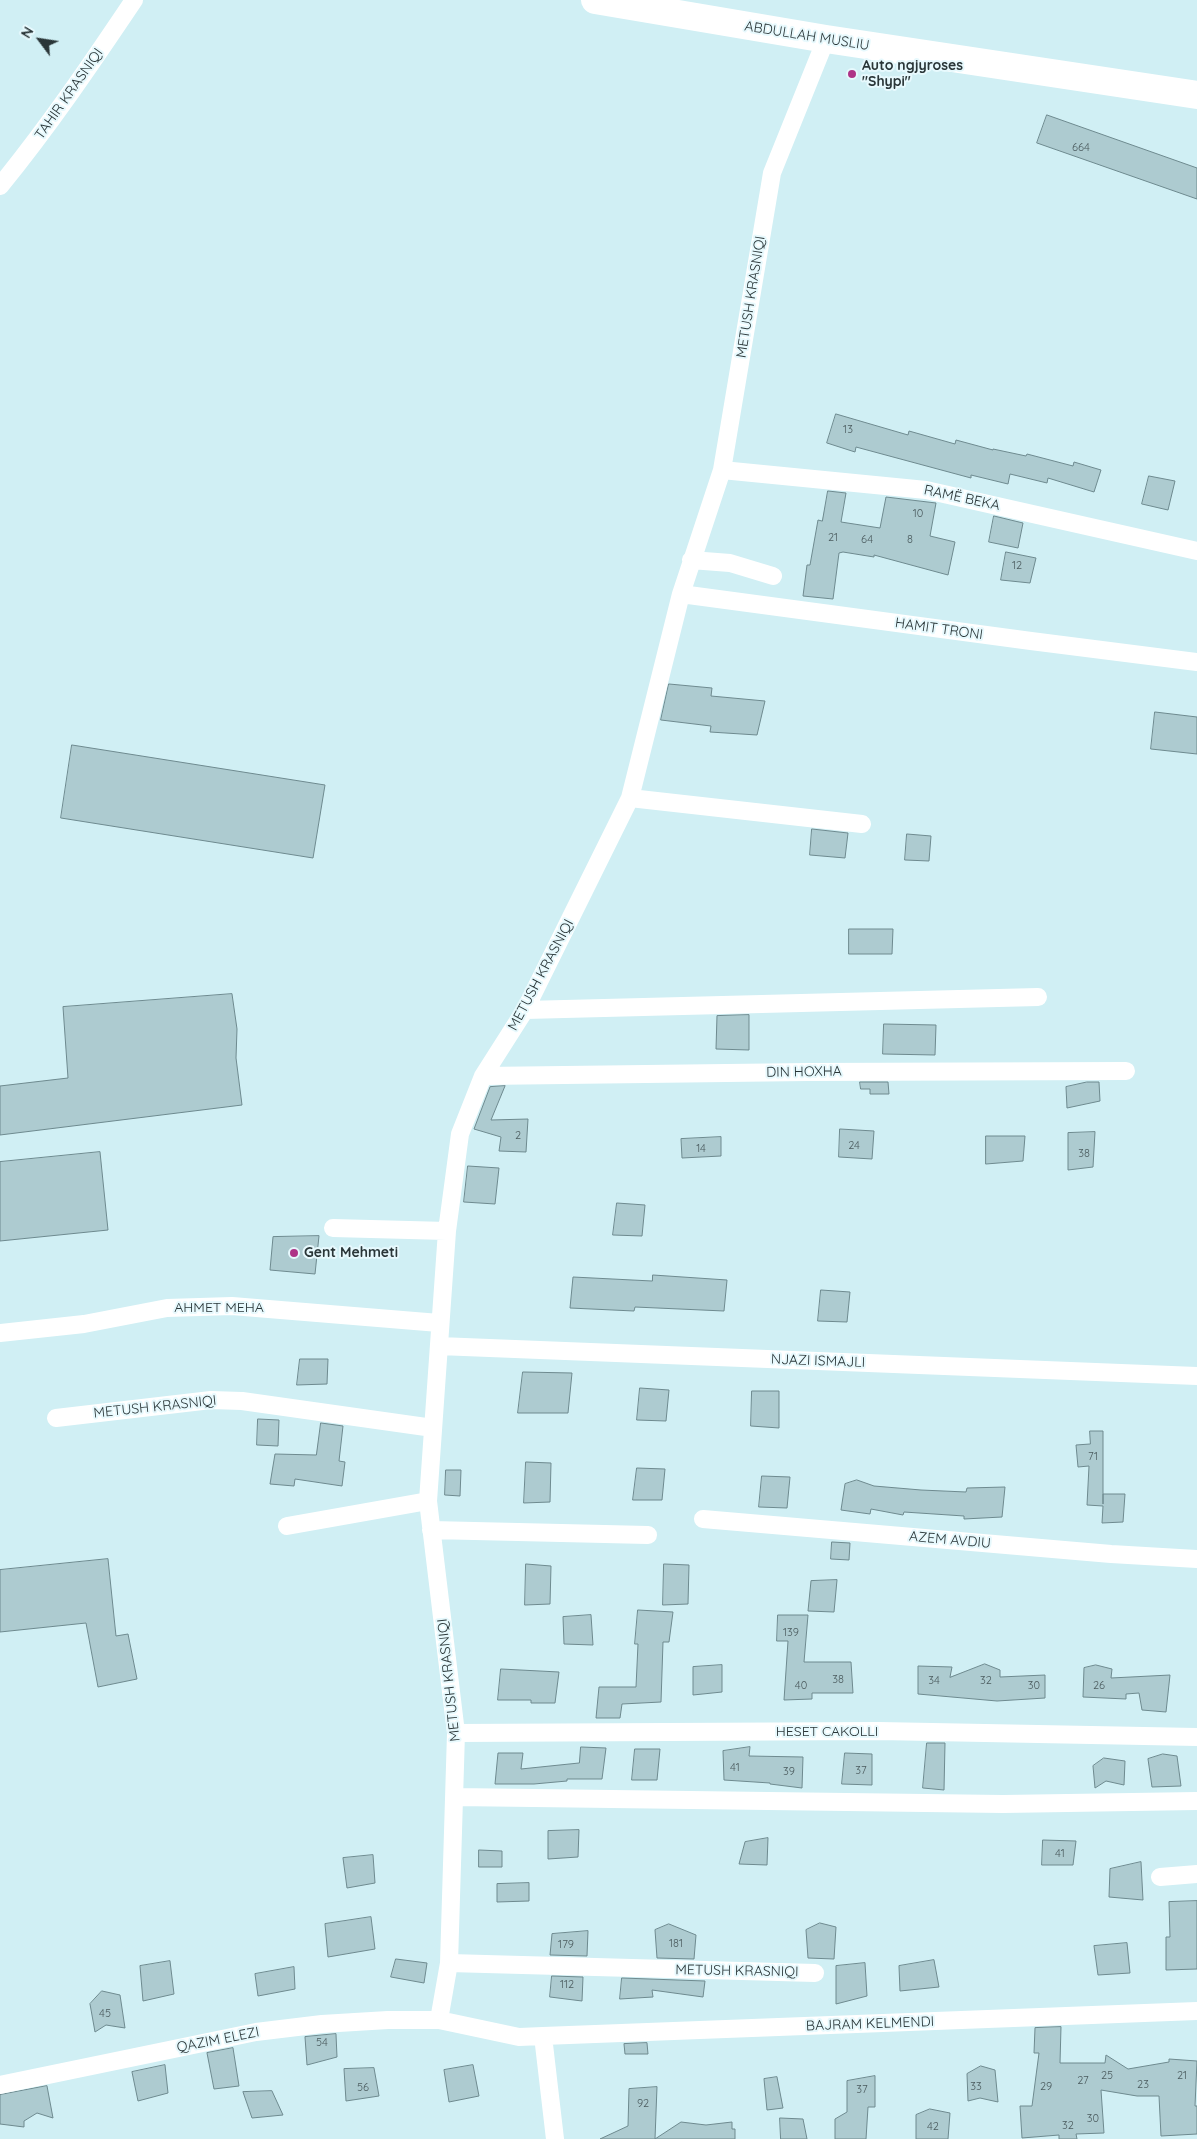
<!DOCTYPE html>
<meta charset="utf-8">
<style>
body{margin:0}
#map{position:relative;width:1197px;height:2139px;overflow:hidden;background:#d0eff4;font-family:Quicksand,sans-serif}
canvas{display:block}
.north{position:absolute;left:15px;top:15px;width:50px;height:50px;-webkit-text-stroke:4px #e7f9fd;paint-order:stroke;rotate:301deg;font-size:14px;font-weight:700;line-height:20px;text-align:center;color:#2a3638}
.north::after{content:'';display:block;margin:auto;width:18px;height:22px;background:#2a3638;clip-path:polygon(50% 0,100% 100%,50% 72%,0 100%)}
</style>
<div id="map">
<canvas width="1197" height="2139"></canvas>
<div class="north">N</div>
</div>
<script>
const c = document.querySelector('canvas').getContext('2d');
c.lineJoin = 'round';
function fill(path, color) { c.fillStyle = color; c.fill(path, 'evenodd'); }
function stroke(path, color, width, dash) { c.strokeStyle = color; c.lineWidth = width; c.lineCap = dash ? 'butt' : 'round'; c.setLineDash(dash || []); c.stroke(path); }
function label(font, color, halo, rows, align = 'center') {
  c.font = font + ' Quicksand,sans-serif'; c.lineWidth = 4; c.setLineDash([]); c.textBaseline = 'middle'; c.strokeStyle = halo; c.fillStyle = color; for (const [text, x, y, turn = 0] of rows) {
    c.save(); c.translate(x, y); c.rotate((+turn || 0) * Math.PI / 180); c.textAlign = isNaN(turn) ? turn : align; if (halo) c.strokeText(text, 0, 0); c.fillText(text, 0, 0); c.restore();
  }
}
const building = new Path2D(`
 M1047 115 1197 168V199L1037 143Z
 M836 414 908 435 909 431 955 444 956 440 993 450V449L1026 456 1027 454 1073 466 1074 462 1101 470 1094 492 1048 478 1047 483 1010 474 1008 484 971 475V478L856 447 855 452 827 443Z
 M1149 476 1175 481 1168 510 1142 504Z
 M828 491 846 493 841 522 880 528 886 497 936 503 930 536 955 542 948 575 874 555V557L843 552 839 553 833 599 803 596 807 565H810L818 520 822 521Z
 M994 516 1023 523 1018 548 989 542Z
 M1006 552 1036 558 1030 583 1001 580Z
 M669 684 712 688 711 696 765 701 757 735 710 732 711 726 661 720Z
 M1155 712 1197 717V754L1151 749Z
 M72 745 325 785 313 858 61 818Z
 M812 829 848 833 845 858 810 855Z
 M907 834 931 836 929 861 905 860Z
 M849 929H893L892 954H849Z
 M232 994 237 1029 236 1058 242 1105 0 1135V1086L68 1078 63 1007Z
 M749 1015V1050L716 1049 717 1016Z
 M884 1024 936 1025 935 1055 883 1054Z
 M860 1082H888L889 1094H870V1089H861Z
 M1087 1082H1099L1100 1101 1067 1108 1066 1087Z
 M505 1086 491 1120 528 1119 526 1152 499 1151 501 1137 474 1129 490 1087Z
 M840 1129 874 1131 872 1159 839 1157Z
 M1095 1132 1093 1167 1068 1170V1133Z
 M986 1136H1025L1023 1161 986 1164Z
 M721 1137V1156L682 1158 681 1139Z
 M100 1152 108 1230 0 1241V1162Z
 M468 1166 499 1168 495 1204 464 1202Z
 M617 1203 645 1205 642 1236 613 1235Z
 M319 1236 315 1274 270 1270 273 1237Z
 M653 1275 727 1280 724 1311 635 1307 634 1311 570 1308 573 1277 652 1281Z
 M821 1290 850 1292 847 1322 818 1321Z
 M300 1359H328L327 1384 297 1385Z
 M523 1372 572 1373 568 1413H518Z
 M640 1388 669 1390 666 1421 637 1420Z
 M752 1391H779V1428L751 1426Z
 M258 1419 279 1420 278 1446 257 1445Z
 M321 1423 343 1426 339 1461 345 1462 342 1486 295 1479 294 1486 270 1484 275 1454 316 1455Z
 M1090 1431H1103V1504V1494H1125L1123 1522 1102 1523 1103 1506 1087 1505 1089 1466 1078 1467 1076 1445 1090 1444Z
 M526 1462 551 1463 550 1502 524 1503Z
 M637 1468 665 1469 662 1500H633Z
 M446 1470H461L460 1496 445 1495Z
 M762 1476 790 1477 787 1508 759 1507Z
 M857 1480 874 1486 921 1490 966 1492 967 1488 1005 1487 1002 1517 964 1519V1516L904 1512 903 1515 871 1509 870 1514 841 1510 845 1484Z
 M832 1542 850 1543 849 1560 831 1559Z
 M108 1559 116 1636 128 1634 137 1679 98 1687 86 1623 0 1632V1570Z
 M526 1564 551 1566 550 1604 525 1605Z
 M664 1564 689 1565 688 1604 663 1605Z
 M837 1580 834 1612 808 1611 811 1581Z
 M638 1610 673 1612 669 1642H663L661 1702 622 1704 620 1718H596L599 1687H636L638 1644H635Z
 M591 1615 593 1645 564 1644 563 1617Z
 M778 1615H808L804 1662H851L853 1693H812V1699L784 1700 788 1641H777Z
 M985 1664 1000 1670V1677L1045 1675V1698L997 1701 918 1694V1666L952 1667 950 1677Z
 M722 1665V1692L693 1695V1667Z
 M1096 1665 1112 1669 1111 1678 1170 1675 1166 1712 1142 1710 1139 1693 1126 1694V1699L1083 1697 1084 1668Z
 M501 1669 559 1672 555 1703H531V1700H498Z
 M927 1743H945L944 1790 923 1788Z
 M581 1747 606 1748 602 1779H567V1781L534 1784H495L498 1753H523L521 1769 579 1763Z
 M750 1747 749 1756 803 1757 802 1788 770 1784V1783L724 1780 723 1751Z
 M635 1749H660L657 1780H632Z
 M845 1753 872 1754V1785L842 1784Z
 M1163 1754 1177 1756 1181 1786 1152 1787 1148 1759Z
 M1104 1758 1125 1761 1124 1785 1106 1781 1095 1788 1093 1766Z
 M579 1830 578 1857 548 1859V1831Z
 M768 1838 767 1865 739 1864 745 1842Z
 M1043 1840 1076 1841 1073 1865H1042Z
 M479 1850 502 1851V1867H479Z
 M373 1855 375 1883 347 1888 343 1858Z
 M1141 1862 1143 1900 1109 1897 1110 1869Z
 M529 1883V1901L497 1902V1884Z
 M1197 1901V1969L1166 1970V1937H1170L1169 1902Z
 M371 1917 375 1949 328 1957 325 1924Z
 M820 1923 836 1927 834 1959 808 1958 806 1930Z
 M669 1924 696 1935 694 1959 657 1958 655 1930Z
 M588 1931 587 1956 550 1955 552 1934Z
 M1127 1943 1130 1973 1098 1975 1094 1946Z
 M396 1959 427 1963 424 1983 391 1977Z
 M934 1960 939 1987 900 1991 899 1966Z
 M170 1961 174 1994 143 2001 140 1966Z
 M865 1963 867 1996 836 2004V1966Z
 M294 1967 295 1989 258 1996 255 1974Z
 M552 1976 583 1977 582 2001 550 1997Z
 M622 1978 705 1981 703 1997 652 1990 653 1997 620 1999Z
 M102 1991 120 1995 125 2028 106 2025 95 2032 90 2004Z
 M1061 2027 1060 2063H1105L1106 2055 1128 2069 1169 2062V2059L1197 2061 1195 2106H1197V2134L1161 2136 1159 2096H1137L1101 2090 1104 2133 1076 2134 1077 2139H1059V2135L1022 2138 1020 2106H1032L1039 2053H1034L1035 2028Z
 M336 2034 337 2057 307 2065 305 2037Z
 M647 2043 648 2054H625L624 2044Z
 M233 2048 239 2086 214 2089 207 2053Z
 M165 2065 168 2093 138 2101 132 2072Z
 M473 2065 479 2096 449 2102 444 2070Z
 M981 2066 995 2070 998 2102 980 2098 968 2101 967 2074Z
 M374 2068 379 2096 346 2101 344 2069Z
 M875 2076V2107H868L866 2139H835V2119L847 2112V2081Z
 M777 2077 783 2108 767 2110 764 2079Z
 M47 2086 53 2118 37 2113 24 2121V2127L0 2124V2095Z
 M657 2087 655 2139 681 2122 706 2125 732 2122V2129H735V2139H600L628 2126 629 2089Z
 M272 2091 283 2115 252 2118 243 2092Z
 M930 2109 950 2113 948 2139H916V2115Z
 M780 2118 803 2119 807 2139H781Z`);
const minor = new Path2D(`
 M0 186C49 126 91 64 134 0
 M722 470 926 490 1197 551
 M691 560 730 563 773 576
 M681 594 1031 641 1197 662
 M630 798 862 824
 M525 1010 1038 997
 M483 1076 808 1072 1126 1071
 M333 1228 447 1231
 M0 1333 84 1324 167 1308 232 1306 439 1323
 M439 1346 1197 1376
 M56 1418 211 1400 242 1401 433 1428
 M703 1519 1111 1554 1197 1559
 M287 1526 428 1501
 M431 1530 648 1535
 M456 1733 879 1731 1197 1737
 M455 1797 1003 1804 1197 1801
 M1160 1877 1197 1874
 M449 1963 815 1973
 M439 2020 449 1963 456 1733 428 1501 447 1231 460 1134 483 1076 525 1010 630 798 681 594 722 470 772 173 826 39
 M543 2036 1197 2011
 M0 2085 256 2032 322 2024 388 2020H439L519 2037 543 2036 555 2139`);
const primary = new Path2D(`
 M595 0 826 39 1197 95`);
const markers = [
 [852,74,5,"#ae3386"],
 [294,1253,5,"#ae3386"]
];
const numberNames = [
 ["664",1081,148],
 ["13",848,430],
 ["10",918,514],
 ["21",833,538],
 ["64",867,540],
 ["8",910,540],
 ["12",1017,566],
 ["2",518,1136],
 ["24",854,1146],
 ["14",701,1149],
 ["38",1084,1154],
 ["71",1093,1457],
 ["139",791,1633],
 ["38",838,1680],
 ["34",934,1681],
 ["32",986,1681],
 ["40",801,1686],
 ["30",1034,1686],
 ["26",1099,1686],
 ["41",735,1768],
 ["37",861,1771],
 ["39",789,1772],
 ["41",1060,1854],
 ["181",676,1944],
 ["179",566,1945],
 ["112",567,1985],
 ["45",105,2014],
 ["54",322,2043],
 ["25",1107,2076],
 ["21",1182,2076],
 ["27",1083,2081],
 ["23",1143,2085],
 ["33",976,2087],
 ["29",1046,2087],
 ["56",363,2088],
 ["37",862,2090],
 ["92",643,2104],
 ["30",1093,2119],
 ["32",1068,2126],
 ["42",933,2127]
];
const streetNames = [
 ["ABDULLAH MUSLIU",807,36,9],
 ["TAHIR KRASNIQI",69,94,-55],
 ["METUSH KRASNIQI",751,297,-81],
 ["RAMË BEKA",962,498,12],
 ["HAMIT TRONI",939,629,8],
 ["METUSH KRASNIQI",541,975,-62],
 ["DIN HOXHA",804,1072,-1],
 ["AHMET MEHA",219,1308],
 ["NJAZI ISMAJLI",818,1361,2],
 ["METUSH KRASNIQI",155,1407,-6],
 ["AZEM AVDIU",950,1540,5],
 ["METUSH KRASNIQI",449,1680,-96],
 ["HESET CAKOLLI",827,1732],
 ["METUSH KRASNIQI",737,1971,1],
 ["BAJRAM KELMENDI",870,2024,-2],
 ["QAZIM ELEZI",218,2040,-11]
];
const poiNames = [
 ["Auto ngjyroses",862,66],
 ["\"Shypi\"",862,82],
 ["Gent Mehmeti",304,1253]
];
fill(building, '#adcbd0');
stroke(building, '#6e8a8f', 1);
stroke(minor, '#fff', 18);
stroke(primary, '#fff', 28);
for (const [x, y, r, color] of markers) { const dot = new Path2D(); dot.arc(x, y, r, 0, 2 * Math.PI); c.fillStyle = color; c.fill(dot); stroke(dot, '#e7f9fd', 2); }
label('11px', '#4b5b5e', null, numberNames);
label('14px', '#2a3638', '#e7f9fd', streetNames);
label('bold 14px', '#2a3638', '#e7f9fd', poiNames, 'left');
</script>
